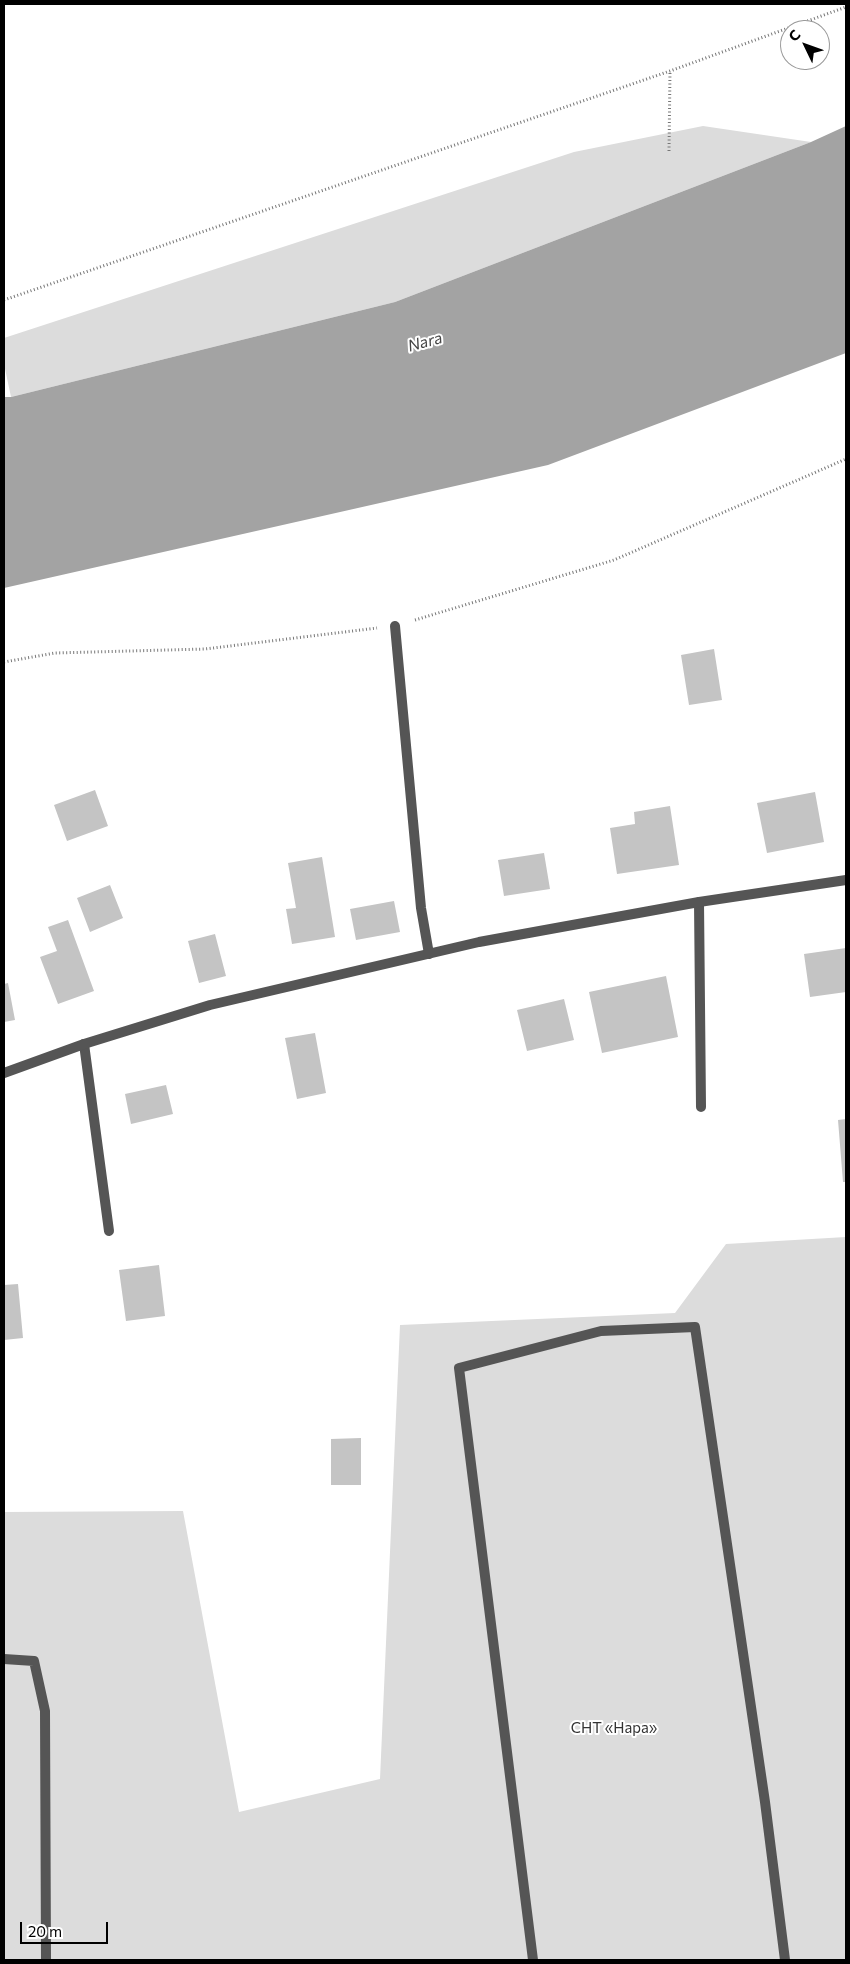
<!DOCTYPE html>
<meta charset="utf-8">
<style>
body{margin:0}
#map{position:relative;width:850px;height:1964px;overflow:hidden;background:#fff;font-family:Commissioner,sans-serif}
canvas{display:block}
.frame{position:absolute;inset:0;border:5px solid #000;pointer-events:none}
.north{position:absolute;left:780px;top:20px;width:50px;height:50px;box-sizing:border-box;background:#fff;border:1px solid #999;border-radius:50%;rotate:312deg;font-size:14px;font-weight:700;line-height:20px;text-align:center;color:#000}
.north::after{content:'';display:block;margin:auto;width:18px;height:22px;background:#000;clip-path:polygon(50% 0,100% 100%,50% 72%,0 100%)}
.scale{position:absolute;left:20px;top:1922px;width:88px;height:22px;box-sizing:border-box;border:2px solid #000;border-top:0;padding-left:6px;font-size:15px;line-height:18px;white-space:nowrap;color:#000;-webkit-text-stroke:4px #fff;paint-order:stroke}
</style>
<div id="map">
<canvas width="850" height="1964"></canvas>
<div class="frame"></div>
<div class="north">С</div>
<div class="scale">20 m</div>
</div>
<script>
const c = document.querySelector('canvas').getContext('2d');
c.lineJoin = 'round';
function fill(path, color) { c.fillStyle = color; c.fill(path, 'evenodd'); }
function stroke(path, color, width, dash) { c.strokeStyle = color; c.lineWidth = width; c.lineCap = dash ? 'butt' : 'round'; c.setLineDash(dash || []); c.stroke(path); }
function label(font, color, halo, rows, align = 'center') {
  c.font = font + ' Commissioner,sans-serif'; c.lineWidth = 4; c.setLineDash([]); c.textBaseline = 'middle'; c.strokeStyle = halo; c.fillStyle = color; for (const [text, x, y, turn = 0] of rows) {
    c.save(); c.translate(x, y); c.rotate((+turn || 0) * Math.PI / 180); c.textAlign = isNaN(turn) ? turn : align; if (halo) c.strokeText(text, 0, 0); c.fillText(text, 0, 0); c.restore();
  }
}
const green = new Path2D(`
 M703 126 811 142 395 302 11 397 4 364V338L574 152Z
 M846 1237V1960H4V1512L183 1511 239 1812 380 1779 400 1325 675 1313 726 1244Z`);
const water = new Path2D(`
 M846 126V353L548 465 4 588V397H11L395 302 811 142Z`);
const building = new Path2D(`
 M714 649 722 700 689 705 681 655Z
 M95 790 108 826 67 841 54 805Z
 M815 792 824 842 767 853 757 803Z
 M670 806 679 865 617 874 610 828 635 824 634 812Z
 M544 853 550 889 504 896 498 860Z
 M322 857 335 937 292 944 286 909 296 908 288 863Z
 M110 885 123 918 90 932 77 898Z
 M394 901 400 932 356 940 350 909Z
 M68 920 94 991 58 1004 40 957 57 951 48 927Z
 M215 934 226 976 199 983 188 941Z
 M846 948V992L810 997 804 954Z
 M666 976 678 1037 602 1053 589 992Z
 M8 983 15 1020 4 1022V984Z
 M564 999 574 1040 527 1051 517 1010Z
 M315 1033 326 1093 297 1099 285 1038Z
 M166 1085 173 1114 131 1124 125 1094Z
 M846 1119V1182H843L838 1120Z
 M159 1265 165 1316 126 1321 119 1270Z
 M18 1284 23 1338 4 1340V1285Z
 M361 1438V1485H331V1439Z`);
const path = new Path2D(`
 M669 151 670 71
 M4 300 670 71 846 7
 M415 620 614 560 846 459
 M4 662 55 653 205 649 377 628`);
const lane = new Path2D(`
 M395 626 421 908 429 954
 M699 902 701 1107
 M84 1044 109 1231`);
const street = new Path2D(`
 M4 1073 84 1044 210 1005 479 942 699 902 846 880
 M4 1659 34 1661 45 1711 46 1960
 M533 1960 459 1368 601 1331 695 1327 765 1802 785 1960`);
const parkNames = [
 ["СНТ «Нара»",614,1728]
];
const waterNames = [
 ["Nara",425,342,-15]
];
fill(green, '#dcdcdc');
fill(water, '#a3a3a3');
fill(building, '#c4c4c4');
stroke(path, '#777', 3, [1, 2.5]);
stroke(lane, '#555', 10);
stroke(street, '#555', 10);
label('15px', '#333', '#fff', parkNames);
label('italic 16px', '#444', '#fff', waterNames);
</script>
